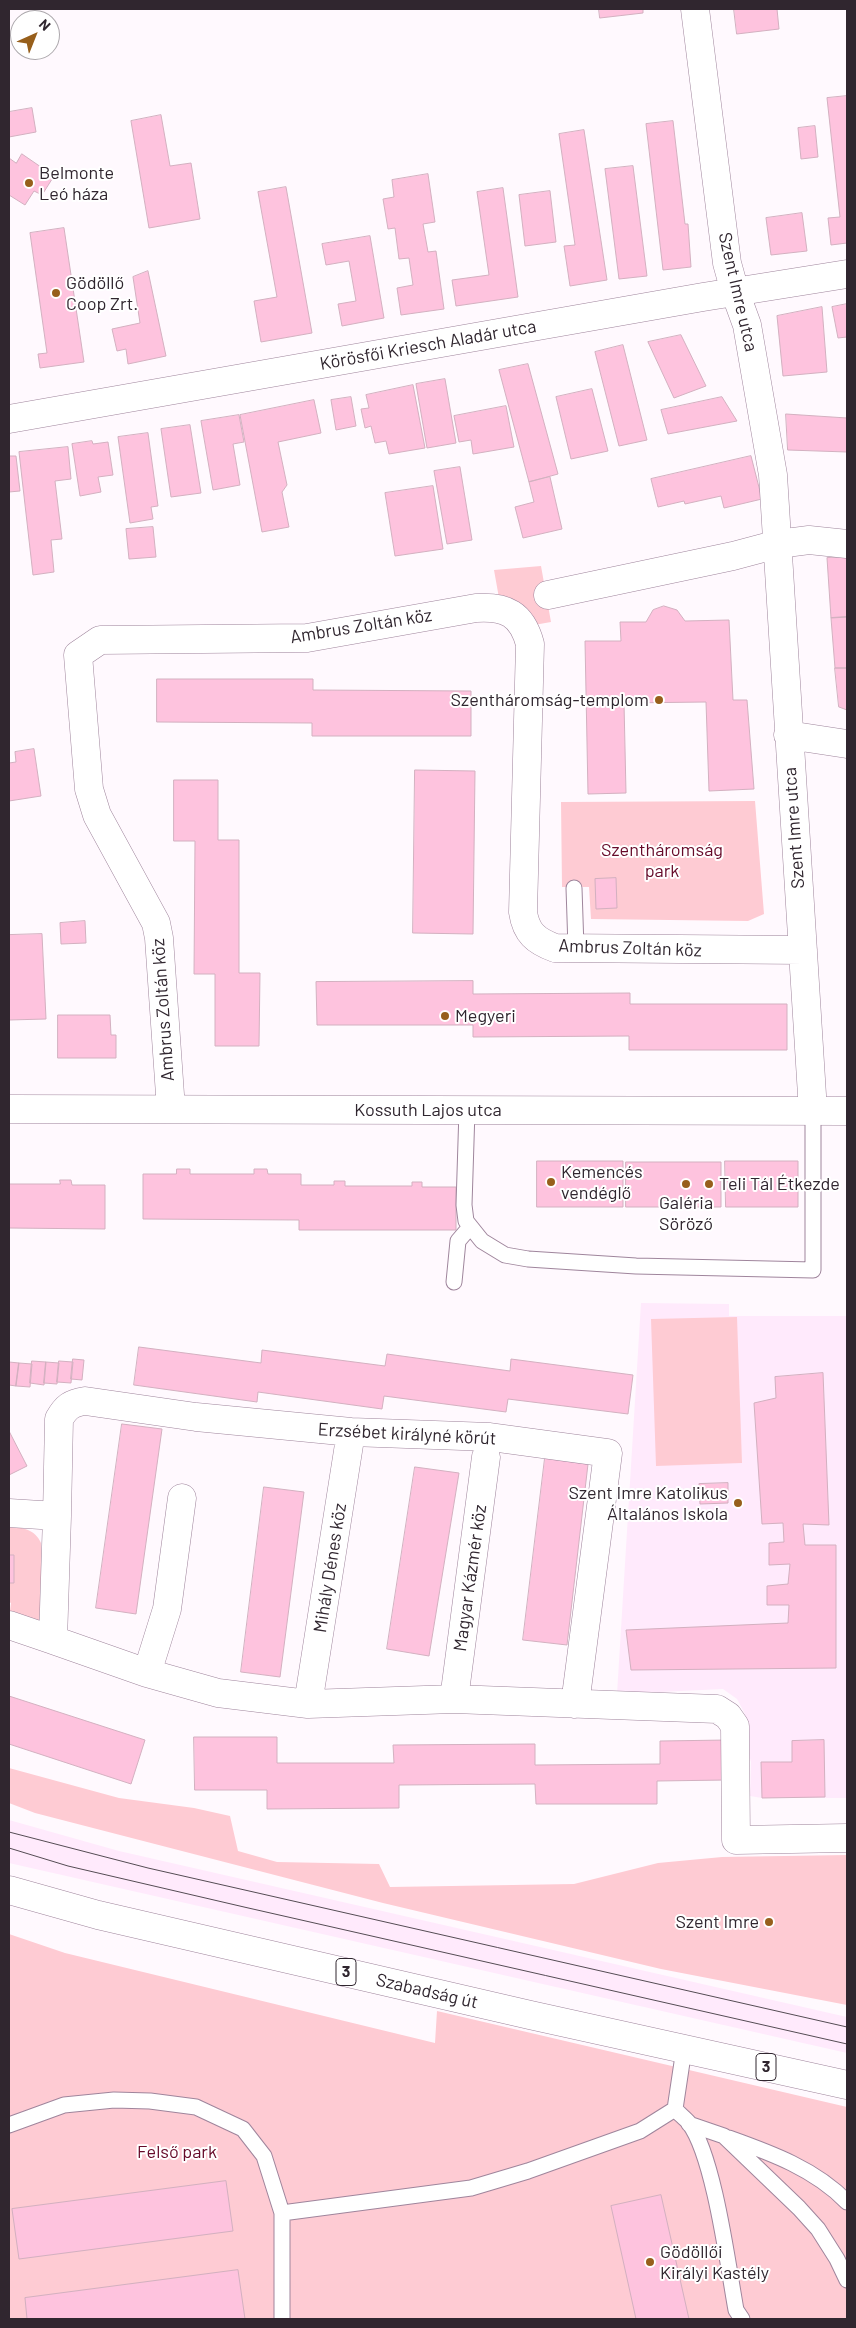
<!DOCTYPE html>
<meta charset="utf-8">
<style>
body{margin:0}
#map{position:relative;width:856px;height:2328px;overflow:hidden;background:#fff9fe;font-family:Barlow,sans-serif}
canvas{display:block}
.frame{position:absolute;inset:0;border:10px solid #30262f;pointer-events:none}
.north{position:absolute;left:10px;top:10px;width:50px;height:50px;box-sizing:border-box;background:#fff;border:1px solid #aca8ac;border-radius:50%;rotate:44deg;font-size:14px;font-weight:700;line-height:20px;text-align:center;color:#30262f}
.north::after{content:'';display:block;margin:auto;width:18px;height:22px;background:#975f1b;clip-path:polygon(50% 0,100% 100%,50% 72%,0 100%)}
</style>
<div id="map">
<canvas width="856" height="2328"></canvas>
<div class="frame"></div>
<div class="north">N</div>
</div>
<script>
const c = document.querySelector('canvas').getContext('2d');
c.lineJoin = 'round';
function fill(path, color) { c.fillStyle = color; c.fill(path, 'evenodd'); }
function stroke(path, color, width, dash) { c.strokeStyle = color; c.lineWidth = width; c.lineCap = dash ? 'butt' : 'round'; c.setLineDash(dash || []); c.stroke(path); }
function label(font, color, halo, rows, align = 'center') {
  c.font = font + ' Barlow,sans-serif'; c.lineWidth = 4; c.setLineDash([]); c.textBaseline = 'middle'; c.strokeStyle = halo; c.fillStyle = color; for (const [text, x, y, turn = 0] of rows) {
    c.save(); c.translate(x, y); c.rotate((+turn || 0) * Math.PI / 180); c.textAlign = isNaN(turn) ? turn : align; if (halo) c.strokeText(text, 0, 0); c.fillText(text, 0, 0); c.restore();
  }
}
const built = new Path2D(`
 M641 1303 729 1304V1316H847V1798H762L750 1796 751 1762 747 1749 745 1714 737 1699 723 1689 617 1694Z
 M9 1820 119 1851 847 2017V2053L9 1863Z`);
const green = new Path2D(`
 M541 566 551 622 534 625 499 598 494 570Z
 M755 801 764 914 748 921 591 919 589 887H562L561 802Z
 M737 1317 742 1463 656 1466 651 1319Z
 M9 1526C23 1528 35 1529 41 1543L45 1613 38 1621 9 1618 11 1603 9 1602Z
 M9 1768 119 1798 194 1808 230 1816 238 1851 277 1862 379 1864 390 1887 574 1884 658 1863 722 1857 847 1855V2005L661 1969 383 1903 35 1813 9 1803Z
 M9 1934 65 1953 435 2043 437 2011 847 2107V2319H9Z`);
const building = new Path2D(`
 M599 9H643V13L600 18Z
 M734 9H777L779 29 737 34Z
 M847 96V243L831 245 828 218 840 217 827 98Z
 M32 108 36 132 9 137V112Z
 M161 115 170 166 191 163 200 219 149 228 131 121Z
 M673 121 685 224H688L691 267 663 270 646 124Z
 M815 126 818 157 801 159 798 128Z
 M584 130 607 280 570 286 564 246 575 245 559 134Z
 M22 154 54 176 42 195 34 191 25 205 9 195V158L16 163Z
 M633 166 647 276 619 279 605 169Z
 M428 174 435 222 423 224 428 252 436 251 444 309 401 315 397 288 413 285 409 258 399 259 395 228 388 229 383 199 394 197 392 180Z
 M286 187 312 333 261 342 254 301 277 297 258 192Z
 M503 188 518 297 456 306 452 280 489 275 477 192Z
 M550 191 556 242 525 246 519 195Z
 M802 213 807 251 771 255 766 218Z
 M64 228 84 362 40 368 38 354 47 353 30 233Z
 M370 236 384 318 342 326 338 304 356 301 349 261 326 265 322 244Z
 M148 271 166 356 128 364 126 349 117 351 112 329 140 323 133 277Z
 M847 304V337L838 338 832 307Z
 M822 307 827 372 783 376 777 316Z
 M681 335 706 386 674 398 648 342Z
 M623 345 647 440 619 446 595 352Z
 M528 364 558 474 529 482 499 370Z
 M445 379 456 443 427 448 416 384Z
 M413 385 425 448 389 454 386 441 375 443 371 426 365 428 361 409 369 408 366 395Z
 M592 389 608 451 571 459 556 397Z
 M351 397 356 426 336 430 331 400Z
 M722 397 737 421 668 434 661 410Z
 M314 400 321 433 278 442 287 485 282 492 289 527 262 532 240 415Z
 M506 406 514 447 473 454 471 440 459 442 454 416Z
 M786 414 847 418V452L788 450Z
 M239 415 244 442 233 444 240 485 213 490 201 421Z
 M190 425 201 493 171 497 161 429Z
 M148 433 158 506 151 507 153 519 130 523 118 437Z
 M92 441 93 444 108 442 113 475 98 477 101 492 80 496 72 444Z
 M68 447 71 479 55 481 62 539 51 540 54 572 33 575 19 452Z
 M9 456H16L20 491 9 492Z
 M751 456 762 499 724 508 721 496 685 504 684 501 658 507 651 479Z
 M460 467 472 540 447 544 434 471Z
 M550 477 562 529 523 538 515 507 534 502 529 482Z
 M433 486 443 549 395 556 385 493Z
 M153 527 156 557 129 559 126 529Z
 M847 557V617L831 618 827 558Z
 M664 606 677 610 685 621 729 620 733 700H747L754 789 709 791 706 702 624 703 626 793 588 794 585 641H621L620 622H646L653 610Z
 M847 617V668H835L831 618Z
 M835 668H847V710L839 707Z
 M157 679H313V690L471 691V736H312V723L157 722Z
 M34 749 41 796 9 801V763L16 762 15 752Z
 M415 770 475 771 473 934 413 933Z
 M174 780H218V840H239V973H260L259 1046H215V974H194L195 841H174Z
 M616 878 617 908 596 909 595 879Z
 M85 921 86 943 61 944 60 923Z
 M42 934 46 1019 9 1020V935Z
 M473 981V994L630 993V1004H787V1050H629V1036L473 1037V1025H317L316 982Z
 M58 1015H110L111 1035H116V1058H58Z
 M537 1161H623V1207H537Z
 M725 1161H798V1207H726Z
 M626 1162H721V1207H626Z
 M177 1169H190V1174H254V1169H267L268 1174H301V1185H334V1181H345V1186H412V1182H422V1187H456V1230H299V1220L143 1219V1174H176Z
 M60 1180H71L72 1185H105V1229L9 1228V1184H60Z
 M139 1347 261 1363 262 1350 385 1366 387 1354 510 1371 511 1359 633 1375 628 1414 508 1399 506 1412 384 1396 382 1409 258 1392 257 1402 134 1385Z
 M73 1359 84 1360 82 1380 71 1379Z
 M32 1361 46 1362 44 1385 30 1383Z
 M59 1361 73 1362 71 1383 57 1382Z
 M9 1362 19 1363 16 1386 9 1385Z
 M46 1362 59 1363 57 1384 44 1383Z
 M19 1363 32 1364 30 1387 16 1386Z
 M823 1373 829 1525 803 1524 805 1545H836V1668L631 1670 626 1630 788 1623 789 1605H767V1586L788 1584 790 1564 769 1565V1543L784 1542 783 1523 762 1524 754 1403 776 1398 775 1377Z
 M122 1424 162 1429 136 1614 96 1608Z
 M9 1431 27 1466 9 1475Z
 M545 1458 588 1464 567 1645 523 1640Z
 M415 1467 459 1473 429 1656 387 1649Z
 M728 1483V1503L700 1504 699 1484Z
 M264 1487 304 1492 280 1677 241 1672Z
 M9 1555H14V1583H9Z
 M9 1696 145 1740 131 1784 9 1744Z
 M194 1737H277V1763H394L393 1745 535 1744V1765L660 1764V1741L727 1740V1780L657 1781V1804H536L535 1784 399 1785V1808L267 1809V1790H195Z
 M824 1740 825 1797 762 1798 761 1762H792V1741Z
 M226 2181 233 2231 19 2259 12 2209Z
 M661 2195 689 2319H636L611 2206Z
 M238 2270 245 2319H27L25 2298Z`);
const service = new Path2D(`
 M574 888 576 948
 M467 1110 464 1205 466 1221 482 1241 505 1255 528 1259 636 1266 813 1270V1111
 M454 1282 458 1241 470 1227
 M684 2049 675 2109C679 2114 685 2118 689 2123 714 2156 728 2266 736 2310L742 2319
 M689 2124 724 2136 799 2208 818 2229 837 2259 847 2280
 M9 2125 64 2105 114 2100 150 2101 196 2107 243 2129 264 2156 282 2213
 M729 2138C771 2153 815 2169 847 2202
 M282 2319V2213L471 2188 528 2171 640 2131 675 2109`);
const minor = new Path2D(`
 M695 9 727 263 735 292 747 325 773 475 813 1111
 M9 419 703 297 847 274
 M548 595 733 556 778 544 809 540 847 544
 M788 735 847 744
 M9 1109 847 1111
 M171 1109 159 938 156 923 97 815 89 789 78 655 100 640 307 638 476 608C506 606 522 614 530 644L523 912C526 933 536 941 555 948L803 950
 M9 1513 57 1516 53 1640 9 1625
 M57 1516 59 1419C66 1407 71 1403 85 1401L196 1417 351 1432 490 1437 608 1453 575 1704
 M53 1640 147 1673 218 1693 308 1704 454 1699 717 1709 728 1716 735 1726 736 1840 847 1838
 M147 1673 167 1609 182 1498
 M454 1699 486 1457
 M308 1704 351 1432`);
const primary = new Path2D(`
 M9 1890 98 1915 530 2015 847 2085`);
const tram = new Path2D(`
 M9 1832 148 1868 847 2027
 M9 1848 68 1866 244 1907 847 2044`);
const markers = [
 [29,183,5,"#975f1b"],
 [56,293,5,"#975f1b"],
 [659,700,5,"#975f1b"],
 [445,1016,5,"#975f1b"],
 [551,1182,5,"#975f1b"],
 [686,1184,5,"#975f1b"],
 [709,1184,5,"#975f1b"],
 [738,1503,5,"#975f1b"],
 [769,1922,5,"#975f1b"],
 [650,2262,5,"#975f1b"]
];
const shields = [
 [346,1972,20],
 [766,2067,20]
];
const shieldNames = [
 ["3",346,1972],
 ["3",766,2067]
];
const poiNames = [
 ["Belmonte",39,173],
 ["Leó háza",39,194],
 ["Gödöllő",66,283],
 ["Coop Zrt.",66,304],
 ["Szentháromság-templom",649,700,"right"],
 ["Megyeri",455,1016],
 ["Kemencés",561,1172],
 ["vendéglő",561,1193],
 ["Teli Tál Étkezde",719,1184],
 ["Galéria",686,1203,"center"],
 ["Söröző",686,1224,"center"],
 ["Szent Imre Katolikus",728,1493,"right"],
 ["Általános Iskola",728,1514,"right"],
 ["Szent Imre",759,1922,"right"],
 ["Gödöllői",660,2252],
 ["Királyi Kastély",660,2273]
];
const streetNames = [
 ["Szent Imre utca",738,292,77],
 ["Körösfői Kriesch Aladár utca",428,345,-10],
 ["Ambrus Zoltán köz",361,626,-9],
 ["Szent Imre utca",794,828,-94],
 ["Ambrus Zoltán köz",630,948,2],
 ["Ambrus Zoltán köz",163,1010,-94],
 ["Kossuth Lajos utca",428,1110],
 ["Erzsébet királyné körút",407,1434,3],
 ["Mihály Dénes köz",330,1568,-81],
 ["Magyar Kázmér köz",470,1578,-82],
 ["Szabadság út",427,1991,13]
];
const parkNames = [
 ["Szentháromság",662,850],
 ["park",662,871],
 ["Felső park",177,2152]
];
fill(built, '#ffeafc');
fill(green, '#fecbd3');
fill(building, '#fec3de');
stroke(building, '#d3b0c0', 1);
stroke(service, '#9f859c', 17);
stroke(minor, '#9f859c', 29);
stroke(primary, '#9f859c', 29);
stroke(service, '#fff', 15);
stroke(minor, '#fff', 28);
stroke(primary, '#fff', 28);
stroke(tram, '#554c54', 1);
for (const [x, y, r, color] of markers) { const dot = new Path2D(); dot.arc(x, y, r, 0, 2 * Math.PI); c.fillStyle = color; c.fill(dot); stroke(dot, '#fff', 2); }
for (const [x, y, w] of shields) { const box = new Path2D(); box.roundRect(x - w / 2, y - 13.5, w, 27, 4); c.fillStyle = '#fff'; c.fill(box); stroke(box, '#30262f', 1); }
label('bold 16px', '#30262f', null, shieldNames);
label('18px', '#30262f', '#fff', poiNames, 'left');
label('18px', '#30262f', '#fff', streetNames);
label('18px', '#660a29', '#fff', parkNames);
</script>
